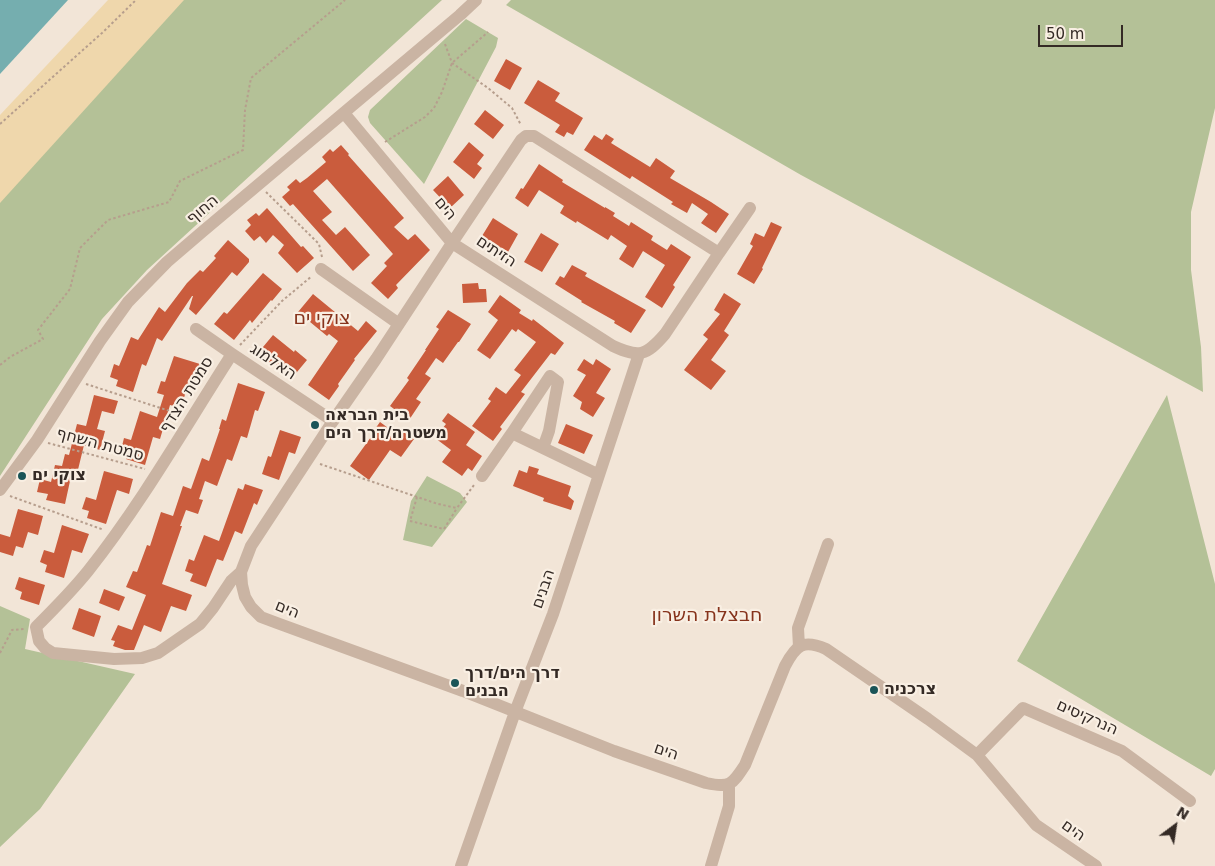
<!DOCTYPE html>
<meta charset="utf-8">
<style>
body{margin:0}
#map{position:relative;width:1215px;height:866px;overflow:hidden;background:#f2e5d7;font-family:"DejaVu Sans",sans-serif}
canvas{display:block}
.north{position:absolute;left:1150px;top:801px;width:50px;height:50px;-webkit-text-stroke:4px #f9efe3;paint-order:stroke;rotate:31deg;font-size:14px;font-weight:700;line-height:20px;text-align:center;color:#342a25}
.north::after{content:'';display:block;margin:auto;width:18px;height:22px;background:#342a25;clip-path:polygon(50% 0,100% 100%,50% 72%,0 100%)}
.scale{position:absolute;left:1038px;top:25px;width:85px;height:22px;box-sizing:border-box;border:2px solid #342a25;border-top:0;padding-left:6px;font-size:15px;line-height:18px;white-space:nowrap;color:#342a25;-webkit-text-stroke:4px #f9efe3;paint-order:stroke}
</style>
<div id="map">
<canvas width="1215" height="866"></canvas>
<div class="north">N</div>
<div class="scale">50 m</div>
</div>
<script>
const c = document.querySelector('canvas').getContext('2d');
c.lineJoin = 'round';
function fill(path, color) { c.fillStyle = color; c.fill(path, 'evenodd'); }
function stroke(path, color, width, dash) { c.strokeStyle = color; c.lineWidth = width; c.lineCap = dash ? 'butt' : 'round'; c.setLineDash(dash || []); c.stroke(path); }
function label(font, color, halo, rows, align = 'center') {
  c.font = font + ' "DejaVu Sans","Noto Sans Hebrew",sans-serif'; c.lineWidth = 4.5; c.setLineDash([]); c.textBaseline = 'middle'; c.strokeStyle = halo; c.fillStyle = color; for (const [text, x, y, turn = 0] of rows) {
    c.save(); c.translate(x, y); c.rotate((+turn || 0) * Math.PI / 180); c.textAlign = isNaN(turn) ? turn : align; if (halo) c.strokeText(text, 0, 0); c.fillText(text, 0, 0); c.restore();
  }
}
const green = new Path2D(`
 M167 0H442L147 270 102 319 0 476V162Z
 M511 0H1215V108L1191 212V270L1201 347 1203 392 801 175 506 5Z
 M466 19 498 38 496 47 424 184 370 123 368 117 370 110Z
 M1167 395 1215 584V769L1211 776 1017 661Z
 M427 476 460 493 467 502 432 547 403 540 411 501Z
 M0 606 30 619 25 649 135 674 40 809 0 847Z`);
const sand = new Path2D(`
 M108 0H184L0 203V115Z`);
const water = new Path2D(`
 M0 0H68L0 74Z`);
const building = new Path2D(`
 M506 59 522 68 510 90 494 81Z
 M538 80 560 93 555 101 583 118 573 135 567 132 564 137 555 132 560 125 524 103Z
 M485 110 504 125 493 139 474 124Z
 M606 134 614 139 611 143 650 167 656 158 675 171 670 178 711 202 729 214 716 233 701 223 708 214 692 203 687 213 671 204 673 202 632 176 630 179 584 150 594 135 602 140Z
 M469 142 484 155 477 164 482 168 474 179 453 162Z
 M341 145 349 154 348 155 404 218 394 227 408 240 415 234 430 250 396 285 398 288 388 299 371 283 387 266 384 263 393 254 327 179 313 191 332 212 322 220 336 235 345 227 370 255 353 271 293 204 290 206 282 197 290 190 287 187 296 179 300 183 307 178 326 162 322 157 330 149 333 152Z
 M539 164 563 180 562 182 605 208V207L615 213 613 216 629 226 631 222 653 236 651 240 667 250 671 244 691 257 673 285 675 287 662 308 645 297 665 265 643 251 633 268 619 259 627 246 611 235 608 240 577 221 576 223 560 213 564 206 539 190 528 207 515 198 521 188 523 189Z
 M448 176 464 195 450 208 433 190Z
 M267 208 301 247 303 246 314 258 297 273 278 253 284 245 273 235 266 243 260 236 254 241 245 231 251 225 247 220 256 213 259 216Z
 M493 218 518 234 508 252 482 236Z
 M771 222 782 227 762 268 763 269 754 284 737 274 753 246 750 244 755 233 764 237Z
 M541 233 559 244 542 272 524 262Z
 M228 240 249 259V262L237 276 232 272 196 315 189 309 193 296H192L162 341 157 338 146 366 142 364 133 392 116 386 118 380 110 377 114 364 119 366 131 337 138 340 159 307 165 312 187 283 200 270 203 272 216 258 214 256Z
 M572 265 587 273 585 276 646 310 631 333 614 323 615 321 581 302 582 301 555 284 560 276 564 278Z
 M263 273 282 289 272 301 271 300 252 323 250 320 234 340 214 324 224 312 227 314Z
 M478 283 479 289H486L487 302 463 303 462 284Z
 M724 293 741 304 724 331 729 335 711 360 726 371 711 390 684 370 708 339 703 335 720 314 714 310Z
 M313 294 358 331 366 321 377 331 354 359 355 360 338 384 339 386 329 400 308 385 338 341 329 334 327 336 298 312Z
 M500 295 521 310 519 313 532 321 533 319 564 343 555 355 551 353 521 392 525 394 500 427 502 429 493 441 472 426 491 401 488 399 496 387 506 394 521 375 514 370 536 342 518 329 516 332 512 329 490 359 477 350 498 320 488 312Z
 M448 310 471 324 459 342H458L443 363 436 358 425 374 431 378 416 399 421 402 409 420 390 406 409 380 407 378 426 350H425L439 329 436 327Z
 M273 335 294 352 295 350 307 360 292 378 271 361 270 363 258 353Z
 M174 356 200 364 194 383 189 381 181 408 170 405 160 439 153 437 145 465 126 459 128 452 121 450 124 438 131 440 140 411 157 417 164 395 157 393 161 381 165 382Z
 M584 359 593 365 596 359 611 369 596 393 605 398 593 417 580 409 582 402 573 396 586 375 577 370Z
 M238 383 265 392 258 411 255 410 247 438 241 436 232 461 227 459 217 486 205 481 199 499 203 500 198 514 186 510 180 526H182L162 584 192 595 186 611 171 606 161 632 144 625 134 650H125L113 646 115 641 111 640 118 625 132 630 146 595 126 587 133 571 137 572 147 545 150 546 161 512 173 516 183 486 191 489 202 458 209 461 220 429H219L222 419 226 421Z
 M94 395 118 401 114 414 102 411 97 429 105 431 100 450 84 445 75 482 70 481 65 504 46 500 48 494 37 492 40 479 51 482 55 465 62 466 65 454 69 455 77 424 86 426Z
 M448 413 475 432 466 445 482 456 472 471 468 468 462 476 442 462 451 450 435 438 446 424 442 421Z
 M380 422 399 436 402 431 414 439 401 457 390 450 369 480 350 466 371 437 370 436Z
 M566 424 593 435 584 454 558 443Z
 M280 430 301 437 295 454 289 452 279 480 262 474 268 456 271 457Z
 M529 466 539 469 537 474 571 486 568 496 574 501 571 510 543 501 544 498 513 486 519 470 527 473Z
 M104 471 133 479 129 494 117 490 106 524 87 518 89 511 82 509 86 497 96 500Z
 M245 484 263 490 257 505 254 503 242 534 235 531 223 561 217 559 206 587 190 581 193 574 185 571 189 559 194 561 204 535 219 541 238 488 243 490Z
 M18 509 43 516 38 535 28 532 23 548 16 546 13 556 0 552V534L10 537Z
 M62 525 89 534 82 553 72 550 64 578 45 572 47 565 40 562 44 550 54 553Z
 M19 577 45 585 39 605 20 599 22 592 15 589Z
 M104 589 125 597 119 611 99 603Z
 M79 608 101 616 94 637 72 629Z`);
const path = new Path2D(`
 M445 44 452 63 488 88 512 108 521 125
 M0 124 102 33 136 0
 M385 142 425 117 434 108 442 92 452 63 488 32
 M266 192 319 244 322 257
 M240 345 282 301 312 276
 M0 365 10 357 43 339 38 330 70 289 80 248 108 220 169 202 180 181 243 150 245 110 251 78 345 0
 M86 384 179 414
 M48 443 145 469
 M320 464 438 504 457 508 474 485
 M10 496 104 530
 M417 497 410 521 444 529 457 508
 M0 653 12 630 24 629`);
const minor = new Path2D(`
 M344 113 452 243 613 346C639 358 646 356 665 334L719 253 534 136H526L521 140 452 243 376 359 333 421 251 546 241 572 242 585 245 597 251 607 261 617 277 623 463 691 614 751 706 783C730 788 732 785 745 765L785 666C796 645 803 639 826 649L928 719 977 755 1036 825 1096 866
 M719 253 750 208
 M321 269 399 324
 M196 329 232 354 333 421
 M232 354C185 427 142 503 88 571 72 591 54 609 36 627L39 641 45 648 53 653 114 659 142 658 158 653 200 624 213 608 231 581 241 572
 M543 448 549 431 558 382 550 376 512 433 599 475
 M482 476 512 433
 M0 490 37 440 100 341 128 302 167 262 202 232 460 15 476 0
 M799 647 798 628 828 544
 M977 755 1023 708 1122 751 1190 801
 M461 866 515 712 553 614 639 354
 M711 866 729 806V785`);
const markers = [
 [315,425,5,"#1a5457"],
 [22,476,5,"#1a5457"],
 [455,683,5,"#1a5457"],
 [874,690,5,"#1a5457"]
];
const streetNames = [
 ["הים",445,209,50],
 ["החוף",203,210,-40],
 ["הזיתים",496,252,33],
 ["האלמוג",273,362,34],
 ["סמטת הצדף",187,395,-58],
 ["סמטת השחף",100,445,15],
 ["הבנים",544,589,-71],
 ["הים",287,610,22],
 ["הנרקיסים",1087,718,24],
 ["הים",666,752,19],
 ["הים",1073,831,35]
];
const poiNames = [
 ["בית הבראה",325,416],
 ["משטרה/דרך הים",325,434],
 ["צוקי ים",32,476],
 ["דרך הים/דרך",465,674],
 ["הבנים",465,692],
 ["צרכניה",884,690]
];
const quarterNames = [
 ["צוקי ים",322,319],
 ["חבצלת השרון",707,616]
];
fill(green, '#b4c197');
fill(sand, '#efd7ac');
fill(water, '#75aeaf');
fill(building, '#ca5c3d');
stroke(path, '#b69e8d', 2, [2.5, 2.5]);
stroke(minor, '#cab4a3', 12);
for (const [x, y, r, color] of markers) { const dot = new Path2D(); dot.arc(x, y, r, 0, 2 * Math.PI); c.fillStyle = color; c.fill(dot); stroke(dot, '#f9efe3', 2); }
label('16px', '#342a25', '#f9efe3', streetNames);
label('bold 16px', '#342a25', '#f9efe3', poiNames, 'left');
label('19px', '#86331c', '#f9efe3', quarterNames);
</script>
